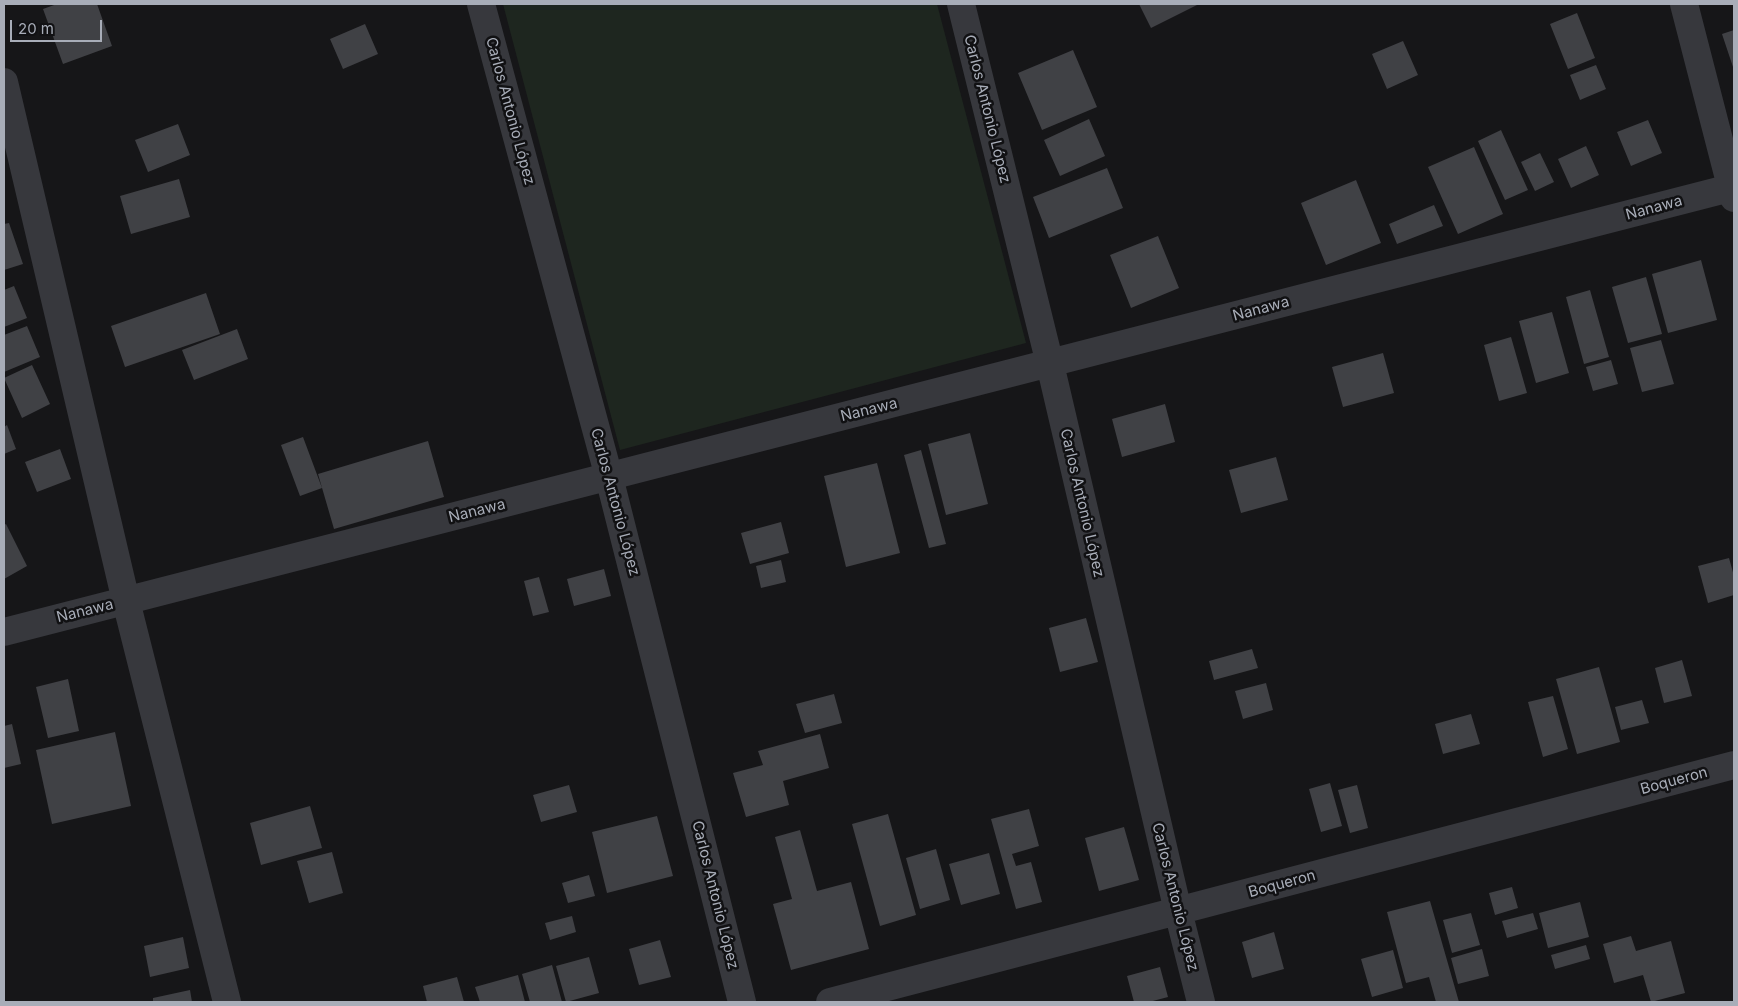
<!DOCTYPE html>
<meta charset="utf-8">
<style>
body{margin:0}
#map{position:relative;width:1738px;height:1006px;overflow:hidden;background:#161618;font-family:Inter,sans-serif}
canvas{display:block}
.frame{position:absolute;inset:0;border:5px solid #a8adb8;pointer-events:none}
.scale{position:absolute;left:10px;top:20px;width:92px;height:22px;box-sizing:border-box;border:2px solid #a8adb8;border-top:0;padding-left:6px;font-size:15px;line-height:18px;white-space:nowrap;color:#a8adb8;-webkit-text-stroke:4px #111113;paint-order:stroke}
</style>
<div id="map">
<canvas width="1738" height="1006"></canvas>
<div class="frame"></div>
<div class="scale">20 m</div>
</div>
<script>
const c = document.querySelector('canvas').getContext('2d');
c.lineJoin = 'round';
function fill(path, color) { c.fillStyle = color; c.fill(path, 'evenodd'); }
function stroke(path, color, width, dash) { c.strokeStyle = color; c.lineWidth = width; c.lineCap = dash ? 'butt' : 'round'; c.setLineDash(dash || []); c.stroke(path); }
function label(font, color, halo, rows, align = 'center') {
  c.font = font + ' Inter,sans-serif'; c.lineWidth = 5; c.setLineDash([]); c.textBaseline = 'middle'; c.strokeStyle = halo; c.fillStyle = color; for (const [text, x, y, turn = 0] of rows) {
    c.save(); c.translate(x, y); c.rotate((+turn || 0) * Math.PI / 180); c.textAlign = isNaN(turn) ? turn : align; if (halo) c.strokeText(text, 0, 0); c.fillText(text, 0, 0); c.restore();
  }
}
const green = new Path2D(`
 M503 4H937L1026 343 620 450Z`);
const building = new Path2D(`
 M57 4H97L112 46 63 64 43 9Z
 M1139 4H1199L1151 28Z
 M1577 13 1595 58 1568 69 1550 24Z
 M365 24 378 54 343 69 330 39Z
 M1734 30V70L1722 34Z
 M1403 41 1418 75 1387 89 1372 54Z
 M1073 50 1097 107 1042 130 1018 73Z
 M1596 65 1606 89 1580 100 1570 75Z
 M1089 119 1105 156 1060 176 1044 140Z
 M1648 120 1662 153 1631 166 1617 132Z
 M178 124 190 155 148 172 135 140Z
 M1501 130 1528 190 1505 200 1478 141Z
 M1586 146 1599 175 1571 188 1558 159Z
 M1474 147 1503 214 1458 234 1428 167Z
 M1540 153 1554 182 1535 191 1521 162Z
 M1107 168 1123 208 1049 238 1033 197Z
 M179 179 190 217 131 234 120 196Z
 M1356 180 1381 243 1326 265 1301 203Z
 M1434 205 1443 226 1397 244 1389 224Z
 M9 223 23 264 4 270V224Z
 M1158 236 1179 288 1131 308 1110 255Z
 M1701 260 1717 320 1668 333 1652 274Z
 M1646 277 1662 334 1628 343 1612 287Z
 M14 286 27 318 4 327V290Z
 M1590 290 1609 357 1584 364 1566 297Z
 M206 293 220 334 125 367 111 326Z
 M1552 312 1569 373 1536 383 1519 321Z
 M27 326 40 357 4 372V335Z
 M237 329 248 359 194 380 182 350Z
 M1511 337 1527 393 1499 401 1484 345Z
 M1661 340 1674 384 1642 392 1630 348Z
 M1383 353 1394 393 1343 407 1332 367Z
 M1611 360 1618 384 1593 391 1586 367Z
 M32 365 50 404 22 418 4 378Z
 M1165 404 1175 442 1122 457 1112 419Z
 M7 425 16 449 4 454V427Z
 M970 433 988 504 946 515 928 444Z
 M303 437 322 488 300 496 281 445Z
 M428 441 444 497 334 529 318 474Z
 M60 449 71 479 37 492 25 462Z
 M921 450 946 544 929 548 904 455Z
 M1276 457 1288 500 1241 513 1229 470Z
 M877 463 900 553 846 567 824 476Z
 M781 522 789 553 750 564 741 533Z
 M6 524 27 566 4 579V525Z
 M1729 558 1734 576V595L1708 603 1698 566Z
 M781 560 786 582 761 588 756 566Z
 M604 569 611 596 574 606 567 579Z
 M539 577 549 612 533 616 524 581Z
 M1086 618 1098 662 1060 672 1049 628Z
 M1252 649 1258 668 1214 680 1209 661Z
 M1682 660 1692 696 1664 703 1655 668Z
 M1599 667 1620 742 1577 754 1556 679Z
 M68 679 79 731 48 738 36 687Z
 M1266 683 1273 710 1243 719 1235 691Z
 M834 694 842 723 805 733 796 704Z
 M1553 696 1568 749 1543 757 1528 702Z
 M1642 700 1649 723 1621 730 1615 707Z
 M1471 714 1480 744 1443 754 1435 724Z
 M12 724 21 764 4 768V726Z
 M115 732 131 806 52 824 36 750Z
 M820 734 829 768 783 781 789 805 746 817 733 773 763 765 758 751Z
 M1330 783 1342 826 1321 832 1309 789Z
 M569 785 577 812 541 822 533 795Z
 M1357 785 1368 828 1350 833 1338 790Z
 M310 806 322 848 261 865 250 823Z
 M1029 809 1039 846 1012 854 1016 866 1031 862 1042 902 1016 909 991 819Z
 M888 814 916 915 880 926 852 824Z
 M657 816 673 876 607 893 592 832Z
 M1124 827 1139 880 1099 891 1085 838Z
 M800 830 817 891 851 882 869 949 791 970 773 904 792 899 775 837Z
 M936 849 950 900 920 909 906 858Z
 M332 852 343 893 309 903 297 861Z
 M989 853 1000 894 961 905 949 864Z
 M589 875 595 896 568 903 562 883Z
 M1512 887 1518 908 1495 915 1489 893Z
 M1430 901 1459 1002H1436L1429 977 1406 983 1387 912Z
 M1580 902 1589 937 1548 948 1539 913Z
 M1471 913 1480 945 1452 953 1443 920Z
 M1533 913 1538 929 1507 938 1502 921Z
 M572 916 576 932 550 940 545 923Z
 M1274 932 1284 969 1252 978 1242 942Z
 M1631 936 1636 951 1671 941 1685 993 1651 1002 1643 975 1614 983 1603 944Z
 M183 937 189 968 150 977 144 946Z
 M660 940 671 977 639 985 629 949Z
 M1586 945 1590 959 1555 969 1551 955Z
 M1482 949 1489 976 1458 984 1451 958Z
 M1393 950 1403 988 1372 997 1361 959Z
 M589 957 599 993 566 1002 556 966Z
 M552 965 562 1002H530L522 974Z
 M1160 967 1168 997 1149 1002H1134L1127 976Z
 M518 975 525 1002H480L475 987Z
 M457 977 464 1002H427L423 986Z
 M190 990 192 1002H153V998Z`);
const minor = new Path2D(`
 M481 4 609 477 742 1002
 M961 4 1050 364 1178 911 1201 1002
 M1684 4 1734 198
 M4 82 126 601 227 1002
 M4 632 1734 187
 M830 1002 1734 765`);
const streetNames = [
 ["Carlos Antonio López",987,109,76],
 ["Carlos Antonio López",510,111,75],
 ["Nanawa",1654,208,-15],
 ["Nanawa",1261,309,-15],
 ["Nanawa",869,410,-14],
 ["Carlos Antonio López",615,502,75],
 ["Carlos Antonio López",1082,503,77],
 ["Nanawa",477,511,-14],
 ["Nanawa",85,611,-14],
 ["Boqueron",1674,781,-15],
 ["Boqueron",1282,884,-15],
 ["Carlos Antonio López",715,895,76],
 ["Carlos Antonio López",1175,897,76]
];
fill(green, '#1e261f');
fill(building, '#404145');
stroke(minor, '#37383d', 28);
label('15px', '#a8adb8', '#111113', streetNames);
</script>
